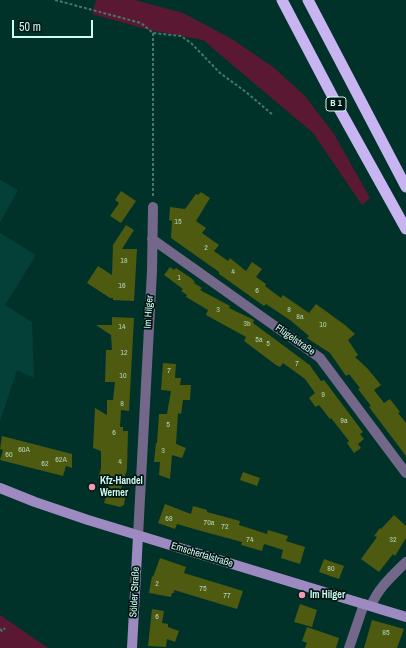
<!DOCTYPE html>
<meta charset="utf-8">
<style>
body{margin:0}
#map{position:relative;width:406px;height:648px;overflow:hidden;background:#00322a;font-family:"Archivo Narrow",sans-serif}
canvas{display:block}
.scale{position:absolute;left:12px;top:20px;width:81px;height:18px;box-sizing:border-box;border:2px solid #d1fbf1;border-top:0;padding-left:5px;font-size:12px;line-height:14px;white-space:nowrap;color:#d1fbf1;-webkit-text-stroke:3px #001713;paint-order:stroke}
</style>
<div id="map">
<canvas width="406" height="648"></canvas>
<div class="scale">50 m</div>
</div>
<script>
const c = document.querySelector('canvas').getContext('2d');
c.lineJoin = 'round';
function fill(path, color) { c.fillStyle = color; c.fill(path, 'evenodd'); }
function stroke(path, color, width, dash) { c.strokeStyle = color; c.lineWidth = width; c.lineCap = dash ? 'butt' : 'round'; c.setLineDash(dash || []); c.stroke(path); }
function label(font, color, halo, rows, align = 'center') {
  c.font = font + ' "Archivo Narrow",sans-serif'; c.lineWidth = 3.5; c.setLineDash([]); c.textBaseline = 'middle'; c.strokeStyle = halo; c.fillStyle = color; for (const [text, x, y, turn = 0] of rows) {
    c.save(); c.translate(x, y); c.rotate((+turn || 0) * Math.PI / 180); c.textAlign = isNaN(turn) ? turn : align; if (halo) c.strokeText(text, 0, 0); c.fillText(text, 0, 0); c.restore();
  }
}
const built = new Path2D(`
 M0 180 18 190 0 223Z
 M0 233 36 255 5 305 32 322 34 378 17 370 0 421Z`);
const green = new Path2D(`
 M96 0H135L183 13 232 39 273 67 304 95 334 134 370 198 362 205 313 133 203 40 149 30 92 14Z
 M0 615 48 648H0Z`);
const building = new Path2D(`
 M121 191 136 201 121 223 110 216 119 203 115 200Z
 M201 192 210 198 196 221 206 228 202 233 219 245 214 251 228 261 230 258 246 271 252 262 262 269 256 277 266 284 265 286 281 298 283 295 309 313 316 304 345 325 355 334 348 340 358 355 355 357 367 368 381 385 374 390 384 403 390 399 400 412 398 413 406 423V456L369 407 371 406 358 389 360 388 349 374 346 376 330 353 307 338 309 336 290 320 266 304 264 306 250 296 219 274V272L171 238 172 221 169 220 170 207 185 209 196 194 198 195Z
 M126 225 134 230 122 249H137L134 301 113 300V298H110L87 283 98 266 112 275 113 245Z
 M170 267 174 270 176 268 191 278 195 282 194 283 202 288 200 290 230 306 229 308 254 320 253 323 311 366V367L321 381 324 380 363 432 360 434 364 439 358 444 361 448 354 453 347 443 349 441 331 418 330 419 319 405 316 407 314 405 309 398 315 393 305 379 283 363 280 367 276 365 244 341 246 337 206 315 208 310 186 297 187 295 181 291 183 289 164 275Z
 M112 317 134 318 129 411 121 410 120 427H123V431H128L127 469 121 489 126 491 124 505 120 507 104 503 109 487 105 486 107 481 98 478 101 469V451L93 448 95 408 107 415V400H113L115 382H105L106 350H112L111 335 96 325H112Z
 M163 363 176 364 175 378H181L180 385H191L190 400H183L181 414 178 413 176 444 186 448 182 458 172 455 170 479 159 475 160 462H154L156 443H157L159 414H167L171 391 161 390Z
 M2 436 72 454V468L66 466 63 476 0 460 3 450 0 449Z
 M243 472 260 478 257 486 240 480Z
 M165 504 191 514 193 506 207 510V512L240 521 239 525 267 534 268 530 288 536 286 541 305 547 300 564 281 558 283 550 274 547 264 544 262 551 241 545 242 542 201 531 177 524 175 529 158 523Z
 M394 515 406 526V538L395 556 393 554 379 572 361 559 377 537 374 536 380 528 381 529Z
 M160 558 186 567 184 573 243 591 237 609 174 590V593H172L171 597 149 593 152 576 153 577Z
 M324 559 344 566 339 579 319 572Z
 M300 604 317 610 312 627 294 622Z
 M152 609 164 611 162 623 168 624V627L179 631 175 642 167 639 166 647 148 646Z
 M372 620 404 629 397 648H364Z
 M307 627 339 638 336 648H305L307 643 302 641Z`);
const path = new Path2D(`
 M55 0 141 23 153 33 181 36 191 43 220 73 246 92 273 115
 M153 33V198
 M0 629 2 631 5 628`);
const minor = new Path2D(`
 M152 239 320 358 406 473
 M138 536 152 271 153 207
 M371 606C378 588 392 576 406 562
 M349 648 364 604`);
const secondary = new Path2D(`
 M0 488 35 502 88 520 406 617
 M132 648 138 536`);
const trunk = new Path2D(`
 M282 0 336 103 406 229
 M308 0 406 187`);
const markers = [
 [92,487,4,"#f09ab5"],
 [302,595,4,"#f09ab5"]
];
const numberNames = [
 ["15",178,222],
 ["2",206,248],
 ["18",124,261],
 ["4",233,272],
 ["1",179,278],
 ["16",122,286],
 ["6",257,291],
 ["3",218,310],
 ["8",289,310],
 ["8a",300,317],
 ["3b",247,324],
 ["10",323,325],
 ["14",122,327],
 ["5a",259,340],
 ["5",268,344],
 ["12",124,353],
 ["7",297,364],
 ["7",169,371],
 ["10",123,376],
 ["9",323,395],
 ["8",122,404],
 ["9a",344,421],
 ["5",168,425],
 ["6",114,433],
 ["60A",24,450],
 ["3",163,451],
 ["60",9,455],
 ["62A",61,460],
 ["4",120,462],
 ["62",45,464],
 ["68",169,519],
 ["70a",209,523],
 ["72",225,527],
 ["74",250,540],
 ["32",393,540],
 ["80",331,569],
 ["2",157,584],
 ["75",203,589],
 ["77",227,596],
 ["6",157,617],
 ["85",386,633]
];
const shields = [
 [336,104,20]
];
const shieldNames = [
 ["B 1",336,104]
];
const streetNames = [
 ["Im Hilger",149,312,-86],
 ["Flügelstraße",295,340,35],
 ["Emschertalstraße",202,555,17],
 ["Sölder Straße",135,592,-87]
];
const poiNames = [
 ["Kfz-Handel",100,481],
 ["Werner",100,493],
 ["Im Hilger",310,595]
];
fill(built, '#044037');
fill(green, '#5b1833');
fill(building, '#4d5a10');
stroke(path, '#46766d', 2, [3, 2]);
stroke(minor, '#73688a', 10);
stroke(secondary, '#9c8ac0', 10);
stroke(trunk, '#c8b4f1', 11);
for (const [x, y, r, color] of markers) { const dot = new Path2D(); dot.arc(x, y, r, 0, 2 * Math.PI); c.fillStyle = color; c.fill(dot); stroke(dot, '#001713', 1.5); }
label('8px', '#b0d3b9', null, numberNames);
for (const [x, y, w] of shields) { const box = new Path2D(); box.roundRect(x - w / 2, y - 7, w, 14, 3); c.fillStyle = '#001713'; c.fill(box); stroke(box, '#d1fbf1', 1); }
label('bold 9px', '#d1fbf1', null, shieldNames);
label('10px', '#d1fbf1', '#001713', streetNames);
label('bold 10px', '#d1fbf1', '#001713', poiNames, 'left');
</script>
